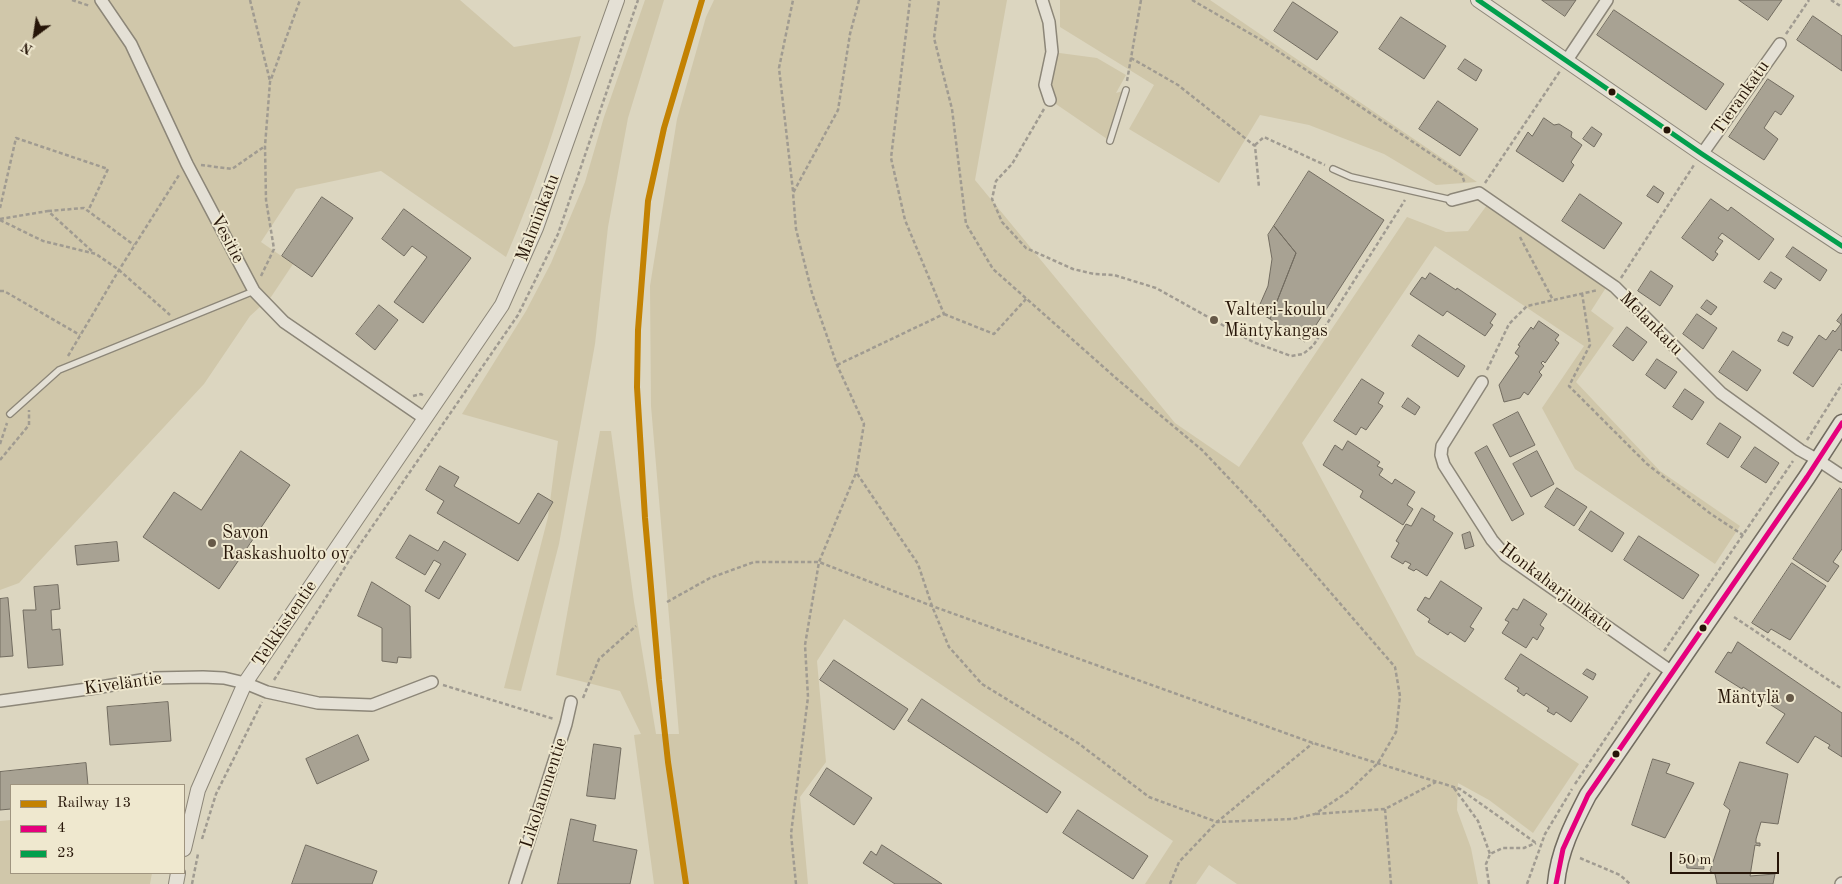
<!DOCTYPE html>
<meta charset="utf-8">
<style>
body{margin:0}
#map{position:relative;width:1842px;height:884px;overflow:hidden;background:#dcd6c0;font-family:"Old Standard TT",serif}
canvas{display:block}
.legend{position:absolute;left:10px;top:784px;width:175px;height:90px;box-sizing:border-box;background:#efe8cf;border:1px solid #9f947f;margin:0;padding:6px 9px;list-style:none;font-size:15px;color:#261508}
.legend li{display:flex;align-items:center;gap:10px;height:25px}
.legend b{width:25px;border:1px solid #9f947f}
.north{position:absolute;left:10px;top:10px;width:50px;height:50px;-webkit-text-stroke:4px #efe8cf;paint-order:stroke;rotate:211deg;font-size:14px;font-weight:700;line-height:20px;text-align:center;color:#261508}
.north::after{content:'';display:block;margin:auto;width:18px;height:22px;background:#261508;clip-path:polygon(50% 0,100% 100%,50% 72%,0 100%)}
.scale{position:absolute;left:1670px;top:852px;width:109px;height:22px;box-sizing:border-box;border:2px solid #261508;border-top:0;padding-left:6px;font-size:15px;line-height:18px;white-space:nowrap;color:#261508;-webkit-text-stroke:4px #efe8cf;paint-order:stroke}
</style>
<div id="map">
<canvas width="1842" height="884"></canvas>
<ul class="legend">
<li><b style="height:6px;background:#c38202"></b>Railway 13</li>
<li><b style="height:6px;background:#e5007d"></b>4</li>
<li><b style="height:6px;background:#029f4d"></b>23</li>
</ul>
<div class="north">N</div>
<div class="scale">50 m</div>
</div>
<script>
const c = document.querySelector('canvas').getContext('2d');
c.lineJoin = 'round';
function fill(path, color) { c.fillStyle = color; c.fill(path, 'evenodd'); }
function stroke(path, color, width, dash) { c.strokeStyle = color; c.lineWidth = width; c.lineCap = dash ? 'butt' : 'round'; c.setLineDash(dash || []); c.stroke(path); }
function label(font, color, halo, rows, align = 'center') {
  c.font = font + ' "Old Standard TT",serif'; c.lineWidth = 4; c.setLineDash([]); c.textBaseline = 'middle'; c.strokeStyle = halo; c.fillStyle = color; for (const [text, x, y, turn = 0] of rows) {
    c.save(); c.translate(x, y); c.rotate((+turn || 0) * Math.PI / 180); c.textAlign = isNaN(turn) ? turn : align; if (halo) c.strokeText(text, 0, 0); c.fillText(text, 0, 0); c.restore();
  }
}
const green = new Path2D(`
 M0 0H460L514 47 581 36C561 112 537 185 506 257L381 171 296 189 261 242 293 264 271 297 250 316 204 384 19 583 0 590Z
 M645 0H664L628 118 608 227 595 344 559 544 521 691 504 688 548 517 558 441 462 414 526 311 551 263 585 182 604 117Z
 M714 0H1007L975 180 1175 423 1239 467 1407 217 1446 232 1468 231 1487 205 1607 286 1591 311 1614 328 1576 382 1660 471 1740 526 1715 564 1575 469 1542 408 1584 346 1435 246 1302 443 1416 655 1579 764 1533 833 1489 800 1458 783 1457 810 1471 848 1478 884H1237L1209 865 1196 884H1145L1173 841 844 619 817 661 826 762 800 797 808 884H654L634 735 641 734 620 691 556 675 600 431H611L634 602 656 734H679L651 406 650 286 677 119 706 17Z
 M1060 0H1210L1477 182 1436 185 1384 154 1309 125 1260 115 1219 183 1129 129 1154 85 1060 27Z
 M1052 52 1097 58 1126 75 1116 93 1126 90 1110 141 1050 100 1045 85Z
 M11 820V873H152L150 884H0V821Z`);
const building = new Path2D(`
 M1542 0H1576L1565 16Z
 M1739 0H1782L1768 20Z
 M1293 2 1338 32 1317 60 1274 31Z
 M1614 10 1724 84 1706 110 1597 35Z
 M1813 16 1842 36V71L1797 40Z
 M1401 17 1446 46 1424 79 1379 49Z
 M1465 59 1482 70 1476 81 1458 69Z
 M1768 79 1794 96 1781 115 1775 111 1764 128 1778 139 1764 160 1729 137Z
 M1438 101 1478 129 1460 156 1419 129Z
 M1544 118 1554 125 1559 124 1572 132 1571 137 1582 145 1571 162 1574 165 1563 182 1516 151 1528 132 1532 136Z
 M1592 127 1602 134 1594 147 1583 139Z
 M1309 171 1384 220 1305 342 1270 319 1296 253 1274 226Z
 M1654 186 1664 193 1658 203 1647 196Z
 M1580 194 1622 223 1604 249 1562 221Z
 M322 197 353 218 312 277 282 256Z
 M1711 199 1728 211 1731 207 1774 239 1759 260 1722 233 1718 238 1723 241 1715 252 1718 254 1713 261 1682 238Z
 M404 209 471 258 423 323 394 302 427 257 412 246 404 256 382 239Z
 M1274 226 1296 253 1270 319 1257 311 1268 286 1272 259 1268 235Z
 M1793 247 1827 270 1820 281 1786 257Z
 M1651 271 1673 286 1660 306 1638 291Z
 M1771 272 1782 279 1775 289 1764 282Z
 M1430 273 1456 290 1457 288 1496 314 1490 323 1493 325 1485 336 1447 311 1443 316 1410 294 1422 277 1425 279Z
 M1707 300 1717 307 1711 315 1701 308Z
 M379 305 398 320 375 350 356 334Z
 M1697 314 1717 328 1703 349 1683 334Z
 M1842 314V351L1839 349 1813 387 1793 373 1819 335 1826 340 1833 330 1835 332 1841 324 1837 321Z
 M1539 321 1559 335 1555 340 1559 343 1545 363 1543 361 1541 363 1544 366 1539 372 1542 375 1528 395 1524 392 1520 398 1504 402 1499 385 1519 356 1515 353 1520 346 1518 345 1531 327 1533 329Z
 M1627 327 1647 342 1633 361 1613 346Z
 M1783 332 1793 337 1788 346 1778 341Z
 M1419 335 1465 366 1458 377 1412 346Z
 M1733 351 1761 370 1747 391 1719 372Z
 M1657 359 1677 372 1665 389 1646 375Z
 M1362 379 1384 393 1378 403 1383 406 1366 430 1361 427 1356 435 1334 421Z
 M1685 389 1704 402 1692 420 1673 407Z
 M1408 398 1420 407 1415 415 1402 407Z
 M1518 412 1535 445 1510 457 1493 425Z
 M1720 423 1741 437 1728 458 1707 444Z
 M1348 441 1380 462 1377 466 1383 469 1379 475 1392 484 1395 479 1415 492 1407 505 1413 509 1403 525 1360 497 1363 491 1323 465 1335 445 1342 450Z
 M1487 446 1524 514 1512 521 1475 453Z
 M1755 447 1779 463 1766 483 1741 467Z
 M241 451 290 485 219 589 143 537 174 492 201 510Z
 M1537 451 1554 484 1531 497 1513 464Z
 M440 466 459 477 454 486 519 524 538 493 553 502 518 561 437 513 444 501 426 490Z
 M1557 488 1587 507 1574 526 1545 507Z
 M1840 488 1842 490V549L1833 562 1839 566 1828 582 1793 559Z
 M1422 508 1435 516 1433 520 1453 533 1427 576 1416 569 1414 571 1408 568 1411 564 1405 561 1403 564 1391 557 1399 543 1396 541 1406 524 1411 526Z
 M1591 511 1624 533 1612 552 1579 530Z
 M1470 532 1474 546 1465 549 1462 535Z
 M410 535 438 551 444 541 466 554 439 599 425 591 441 564 434 560 425 575 396 558Z
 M1639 536 1699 575 1683 599 1624 560Z
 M117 542 119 561 77 565 75 546Z
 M1792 563 1826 586 1790 640 1771 629 1768 633 1752 623Z
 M1441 581 1482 608 1470 627 1474 629 1465 642 1450 632 1448 635 1428 622 1430 619 1417 610 1425 597 1429 599Z
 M372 582 410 606 411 658 398 657 397 663 382 661V628L358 616Z
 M58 585 60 609 51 610 52 630 60 629 63 665 28 668 23 610H36L34 587Z
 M8 598 13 656 0 657V599Z
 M1524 599 1547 614 1540 625 1544 628 1537 640 1533 637 1526 648 1502 633 1509 622 1505 620 1513 608 1517 610Z
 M1738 642 1842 713V757L1828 748 1830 745 1815 736 1798 763 1766 743 1785 714 1743 687 1742 689 1715 672 1728 652 1731 653Z
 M1521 654 1588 697 1571 722 1556 712 1554 715 1547 711 1549 708 1526 693 1524 696 1517 691 1519 688 1505 679Z
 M834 660 908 709 894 730 820 680Z
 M1587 669 1596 674 1593 680 1583 674Z
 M922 699 1061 792 1047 813 908 721Z
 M168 702 171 741 110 745 107 707Z
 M358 735 369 760 317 784 306 759Z
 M594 744 621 748 615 799 587 796Z
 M1653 759 1670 764 1666 773 1694 783 1665 838 1632 825Z
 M1740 762 1788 774 1778 824 1761 822 1756 839V843H1760V846L1755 845 1750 876 1775 874 1773 884H1717L1715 874 1710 871 1730 810 1724 805Z
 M86 763 88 785H11V809L0 810V772Z
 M827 768 872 798 854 825 810 795Z
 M1078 810 1148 856 1133 879 1063 833Z
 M571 819 596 825 593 841 637 850 630 884H558Z
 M306 845 377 871 372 884H292Z
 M882 845 942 884H895L863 863 871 851 876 855Z
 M1703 859 1704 869 1687 868 1686 860Z`);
const path = new Path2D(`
 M72 0 90 6
 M250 0 270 81
 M859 0 850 34 838 110 793 193 796 229 812 293 837 365 864 424 856 472 918 564 932 606 949 647 982 684 1078 743 1149 797 1217 822 1293 819 1315 814 1349 791 1378 763 1396 732 1400 696 1395 667 1261 512 1202 450 1117 379 993 269 966 224 952 109 934 38 939 0
 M1141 0 1131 58 1178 85 1255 146 1259 187
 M1192 0 1263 41 1462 175 1465 184
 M1831 0 1842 7
 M1786 34 1809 0
 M1127 81 1131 58
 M1044 109 1012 164 996 181 992 199 1002 222 1026 248 1073 269 1094 274 1114 275 1156 288 1253 342 1291 356 1303 354 1313 346 1405 200
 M1255 145 1264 137 1325 165
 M201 165 232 169 265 146
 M1485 183 1560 71
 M793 191 779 68 793 0
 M0 208 16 138 108 169 88 211
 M48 211 84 208 134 245
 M0 219 48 211 94 253
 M0 220 43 241 96 254 119 270 170 315
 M1520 237 1553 300
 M261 276 274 249 266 200 265 146 270 82 300 0
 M1621 278 1694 165
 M0 291H4L80 335
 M1582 293 1590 345 1569 386 1647 464 1711 514 1743 535
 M944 314 994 334 1026 299
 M68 356 119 270 179 175
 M837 365 944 314 905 220 891 158 910 0
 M1487 370 1509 324 1527 306 1598 290
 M413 396 421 394 424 396
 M1807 440 1842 384
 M0 444 7 423
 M0 460 29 425V410
 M667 602 710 578 754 562H819L932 606 1313 743 1460 789 1536 843
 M1734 617 1842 689
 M1664 651 1793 461
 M274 680 352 556 518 315 558 234 638 0
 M443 685 554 719
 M583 698 599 659 636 626
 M1575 784 1650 672
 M1454 788 1478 821 1490 854
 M1385 809 1391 884
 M1316 814 1385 809 1436 782
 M202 839 216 794 262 702
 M1580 858 1620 875 1630 884
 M192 884 198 854
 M796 884 791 834 808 697 805 645 819 562 856 473
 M1170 884 1179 862 1217 822 1313 743
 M1489 884 1486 864 1490 854 1503 848H1524L1536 843
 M1527 884 1545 834 1572 789`);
const service = new Path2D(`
 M1110 141 1126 90
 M1333 169 1351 177 1452 200
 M10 414 59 370 254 291`);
const minor = new Path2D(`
 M101 0 131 44 187 164 254 291 284 322 424 418
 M1042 0 1049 22 1052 52 1045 85 1050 100
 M1567 60 1607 0
 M1702 154 1780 44
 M1452 200 1479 193 1615 287 1721 393 1800 450 1818 460 1842 476
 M1482 382 1442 446 1441 455 1444 465 1492 540 1505 555 1672 672
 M0 701 95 688 153 678 203 677 224 678 245 683 267 692 318 703 372 705 432 682
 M515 884 566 724 571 702
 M1841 884 1842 883`);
const tertiary = new Path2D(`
 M1478 0 1702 154 1842 246
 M184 849 198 790 245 683 502 305 536 228 617 0
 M176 884 178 873`);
const secondary = new Path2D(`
 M1556 884C1559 851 1573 824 1588 795L1807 477 1842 423`);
const bus1 = new Path2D(`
 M1556 884 1563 849 1588 795 1807 477 1842 423`);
const bus2 = new Path2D(`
 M1478 0 1702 154 1842 246`);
const rail1 = new Path2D(`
 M686 884 668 762 659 680 645 518 637 387 638 330 648 201 664 128 702 0`);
const markers = [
 [1612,92,4.5,"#261508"],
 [1667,130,4.5,"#261508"],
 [1214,320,5,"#665948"],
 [212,543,5,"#665948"],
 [1703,628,4.5,"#261508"],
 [1790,698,5,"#665948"],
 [1616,754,4.5,"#261508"]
];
const streetNames = [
 ["Tierankatu",1741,98,-55],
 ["Malminkatu",538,218,-69],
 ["Vesitie",227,239,62],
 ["Melankatu",1651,324,45],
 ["Honkaharjunkatu",1556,588,37],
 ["Telkkistentie",285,624,-56],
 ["Kiveläntie",123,684,-8],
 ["Likolammentie",544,793,-72]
];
const poiNames = [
 ["Valteri-koulu",1224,310],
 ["Mäntykangas",1224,331],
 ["Savon",222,533],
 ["Raskashuolto oy",222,554],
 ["Mäntylä",1780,698,"right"]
];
fill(green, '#d0c7aa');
fill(building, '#a8a293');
stroke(building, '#726c60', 1);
stroke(service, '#8c8678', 8);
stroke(minor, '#8c8678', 14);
stroke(tertiary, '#8c8678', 16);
stroke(secondary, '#726c60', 19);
stroke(path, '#a09b91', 2.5, [4, 2.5]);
stroke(service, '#e4e0d5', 5.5);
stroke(minor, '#e4e0d5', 11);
stroke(tertiary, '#e4e0d5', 14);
stroke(secondary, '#e4e0d5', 16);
stroke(bus1, '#e5007d', 5);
stroke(bus2, '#029f4d', 5);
stroke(rail1, '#c38202', 6);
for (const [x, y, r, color] of markers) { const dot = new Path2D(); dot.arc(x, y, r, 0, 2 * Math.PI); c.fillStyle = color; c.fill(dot); stroke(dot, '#efe8cf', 2); }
label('18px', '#261508', '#efe8cf', streetNames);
label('18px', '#261508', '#efe8cf', poiNames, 'left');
</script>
